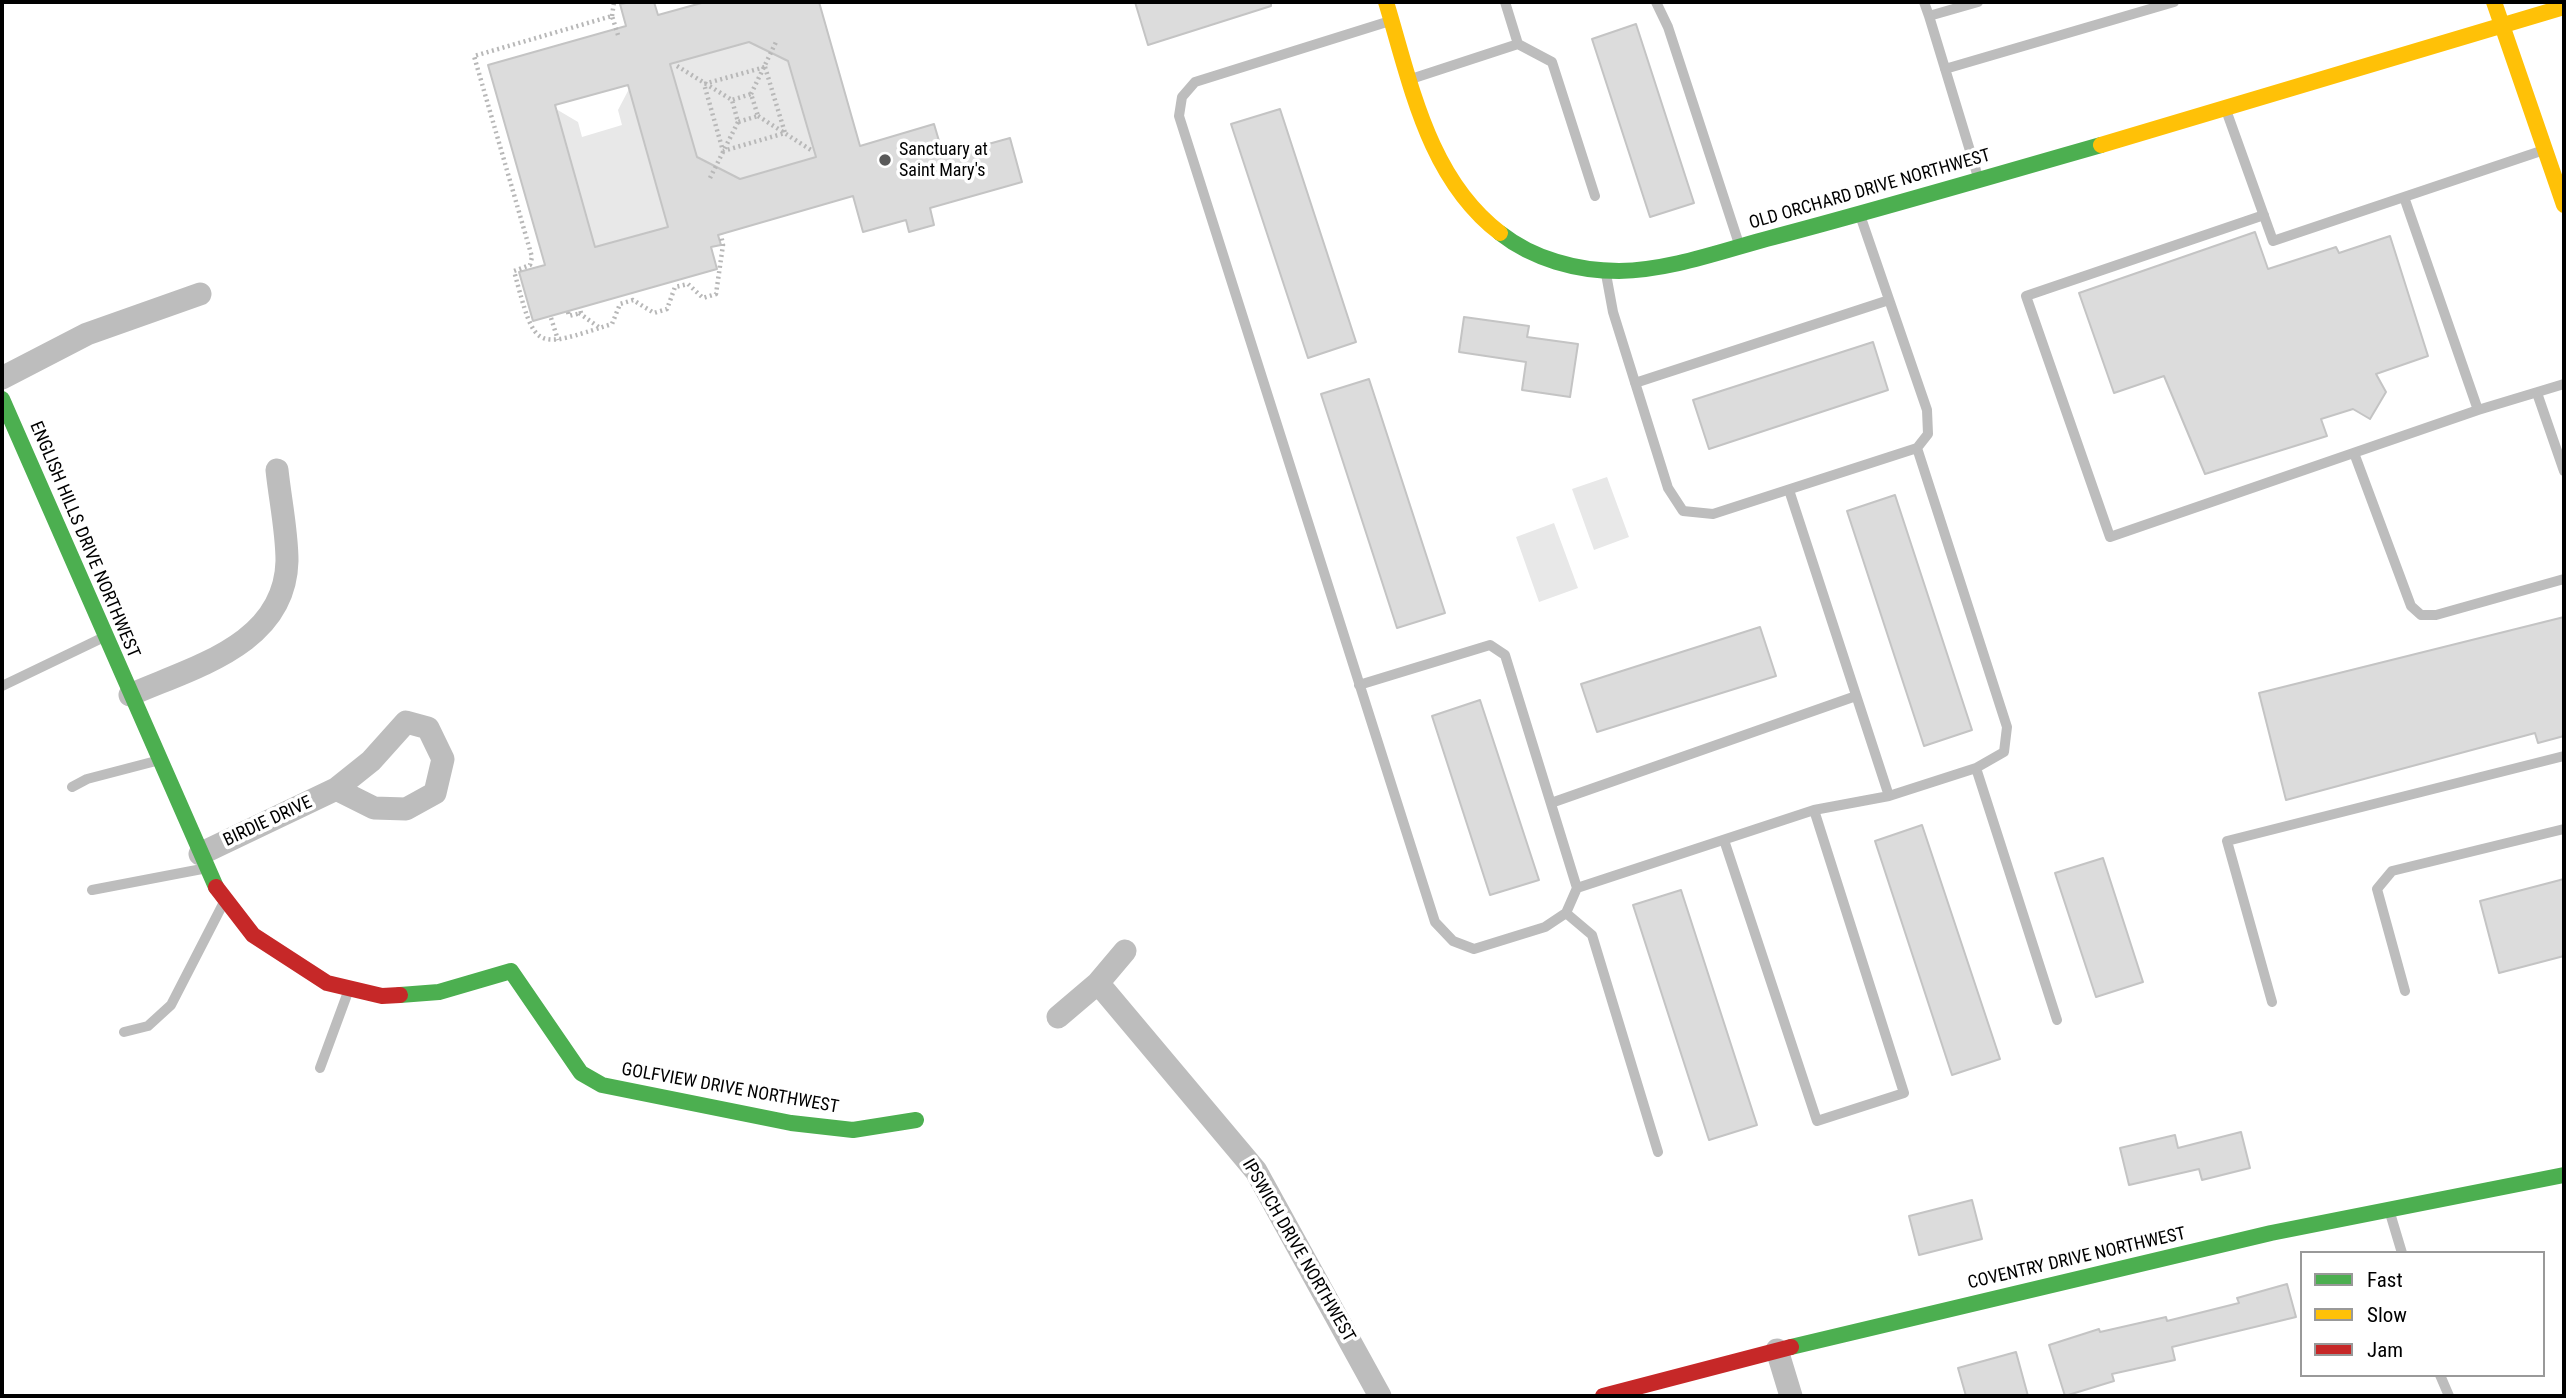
<!DOCTYPE html>
<style>
body{margin:0}
#map{position:relative;width:2566px;height:1398px;overflow:hidden;background:#fff;font-family:"Roboto Condensed",sans-serif}
canvas{display:block}
.frame{position:absolute;inset:0;border:4px solid #000;pointer-events:none}
.legend{position:absolute;left:2300px;top:1251px;width:245px;height:126px;box-sizing:border-box;background:#fff;border:2px solid #999;margin:0;padding:9px 12px;list-style:none;font-size:21px;color:#000}
.legend li{display:flex;align-items:center;gap:14px;height:35px}
.legend b{width:35px;border:2px solid #999}
</style>
<div id="map">
<canvas width="2566" height="1398"></canvas>
<div class="frame"></div>
<ul class="legend">
<li><b style="height:9px;background:#4caf50"></b>Fast</li>
<li><b style="height:9px;background:#ffc107"></b>Slow</li>
<li><b style="height:9px;background:#c62828"></b>Jam</li>
</ul>
</div>
<script>
const c = document.querySelector('canvas').getContext('2d');
c.lineJoin = 'round';
function fill(path, color) { c.fillStyle = color; c.fill(path, 'evenodd'); }
function stroke(path, color, width, dash) { c.strokeStyle = color; c.lineWidth = width; c.lineCap = dash ? 'butt' : 'round'; c.setLineDash(dash || []); c.stroke(path); }
function label(font, color, halo, rows, align = 'center') {
  c.font = font + ' "Roboto Condensed",sans-serif'; c.lineWidth = 7; c.setLineDash([]); c.textBaseline = 'middle'; c.strokeStyle = halo; c.fillStyle = color; for (const [text, x, y, turn = 0] of rows) {
    c.save(); c.translate(x, y); c.rotate((+turn || 0) * Math.PI / 180); c.textAlign = isNaN(turn) ? turn : align; if (halo) c.strokeText(text, 0, 0); c.fillText(text, 0, 0); c.restore();
  }
}
const green = new Path2D(`
 M769 36 783 43 816 157 716 186 723 170 709 163 703 176 670 64Z
 M629 89 668 227 595 247 556 109 578 122 582 137 622 125 618 110Z
 M1607 477 1629 537 1594 550 1572 489Z
 M1554 523 1578 588 1539 602 1516 537Z`);
const building = new Path2D(`
 M632 2H654L658 15 705 2H819L860 146 934 124 942 151 961 146 963 151 1010 138 1022 182 930 208 934 225 909 232 906 220 863 232 853 196 718 235 721 245 711 247 717 269 533 321 519 272 545 265 488 65 626 26 620 4ZM749 42 788 61 816 157 740 179 697 157 670 64ZM628 85 668 227 595 247 555 105Z
 M1135 2H1271V6L1148 45Z
 M1636 24 1694 203 1650 217 1592 39Z
 M1280 109 1356 342 1308 358 1231 124Z
 M2255 232 2268 269 2336 247 2339 253 2390 236 2428 356 2376 374 2386 392 2370 419 2353 409 2321 419 2327 436 2205 474 2164 376 2114 393 2079 293Z
 M1464 317 1529 326 1527 337 1578 344 1570 397 1522 390 1526 362 1459 352Z
 M1873 342 1888 390 1709 449 1693 400Z
 M1369 379 1445 613 1397 628 1321 394Z
 M1895 495 1972 730 1924 746 1847 511Z
 M2564 617V736L2538 743 2535 733 2286 800 2259 693Z
 M1760 627 1776 676 1597 732 1581 684Z
 M1480 700 1539 880 1490 895 1432 716Z
 M1922 825 2000 1059 1952 1075 1875 841Z
 M2103 858 2143 982 2096 997 2055 873Z
 M2564 879V956L2499 973 2480 901Z
 M1681 890 1757 1125 1709 1140 1633 905Z
 M2241 1132 2250 1168 2202 1180 2199 1169 2129 1185 2120 1148 2175 1135 2178 1148Z
 M1972 1200 1982 1239 1919 1255 1909 1216Z
 M2287 1284 2296 1317 2172 1347 2175 1360 2112 1374 2114 1381 2065 1396 2049 1345 2099 1329 2100 1332 2166 1317 2167 1321 2239 1303 2237 1298Z
 M2016 1352 2028 1396H1966L1958 1368Z`);
const path = new Path2D(`
 M612 16 614 2
 M618 35 612 16 474 56 532 257 530 265 514 271C536 352 533 349 612 324L620 304 633 300 654 313 667 309 675 287 688 284 703 298 716 294 723 245 721 235
 M677 66 732 100 738 122 758 116 751 94 732 100
 M765 67 785 133 723 151 704 84Z
 M751 94 776 42
 M758 116 811 150
 M710 178 738 122
 M568 312 569 316 581 313 580 309
 M579 313 600 328
 M551 318 558 340`);
const lane = new Path2D(`
 M1656 2 1668 27 1739 244
 M1924 2 1929 16
 M1978 2 1929 16 1978 177
 M1518 44 1552 62 1595 196
 M1945 69 2174 2
 M1411 79 1518 44 1505 2
 M2226 110 2273 241 2538 152
 M2264 215 2026 296 2110 537 2478 410 2404 197
 M1606 274 1613 312 1668 488 1683 511 1713 514 1917 448 1928 434 1927 410 1861 218
 M1635 383 1889 300
 M2537 393 2564 471
 M2478 410 2564 384
 M2354 453 2411 606 2421 615H2436L2564 579
 M1789 490 1889 796
 M1359 685 1490 645 1505 655 1577 888 1566 913 1545 927 1474 949 1453 941 1435 922 1179 116 1182 97 1195 82 1390 21
 M2 686 102 638
 M1976 768 2057 1020
 M72 787 87 779 156 761
 M1551 803 1856 696
 M1724 840 1817 1121 1904 1093 1814 810
 M1577 888 1814 810 1889 796 1976 768 2004 752 2007 727 1917 448
 M92 890 202 869
 M1566 913 1592 935 1658 1152
 M2405 991 2377 889 2392 871 2564 829
 M2272 1002 2227 841 2564 756
 M124 1032 148 1026 171 1005 224 902
 M320 1068 348 992
 M2390 1213 2402 1253
 M2440 1375 2449 1396`);
const street = new Path2D(`
 M2 378 87 334 200 294
 M130 695C193 667 285 645 287 561 287 531 280 499 277 470
 M200 854 336 789 374 808 406 809 435 793 443 759 428 728 406 722 371 761 336 789
 M1098 983 1256 1171 1380 1396
 M1058 1017 1098 983 1125 951
 M1777 1350 1791 1396`);
const fast = new Path2D(`
 M1500 233C1533 259 1577 271 1619 271 1672 270 1724 250 1774 237 1884 208 1992 176 2101 145
 M2 399 216 887
 M400 995 439 992 511 971 581 1073 602 1085 791 1123 853 1130 916 1120
 M1791 1347 2271 1233 2564 1175`);
const slow = new Path2D(`
 M1386 2C1411 84 1428 178 1500 233
 M2494 2 2564 205
 M2101 145 2564 7`);
const jam = new Path2D(`
 M216 887 253 935 327 983 382 996 400 995
 M1603 1396 1791 1347`);
const markers = [
 [885,160,7,"#595959"]
];
const poiNames = [
 ["Sanctuary at",899,150],
 ["Saint Mary's",899,171]
];
const streetNames = [
 ["OLD ORCHARD DRIVE NORTHWEST",1870,190,-16],
 ["ENGLISH HILLS DRIVE NORTHWEST",84,540,67],
 ["BIRDIE DRIVE",268,822,-25],
 ["GOLFVIEW DRIVE NORTHWEST",730,1089,10],
 ["IPSWICH DRIVE NORTHWEST",1298,1251,60],
 ["COVENTRY DRIVE NORTHWEST",2077,1259,-13]
];
fill(green, '#e8e8e8');
fill(building, '#dcdcdc');
stroke(building, '#c4c4c4', 2);
stroke(path, '#b8b8b8', 4.5, [2, 3.5]);
stroke(lane, '#bdbdbd', 10);
stroke(street, '#bdbdbd', 23);
stroke(fast, '#4caf50', 16);
stroke(slow, '#ffc107', 16);
stroke(jam, '#c62828', 16);
for (const [x, y, r, color] of markers) { const dot = new Path2D(); dot.arc(x, y, r, 0, 2 * Math.PI); c.fillStyle = color; c.fill(dot); stroke(dot, '#fff', 2.5); }
label('18px', '#000', '#fff', poiNames, 'left');
label('18px', '#000', '#fff', streetNames);
</script>
